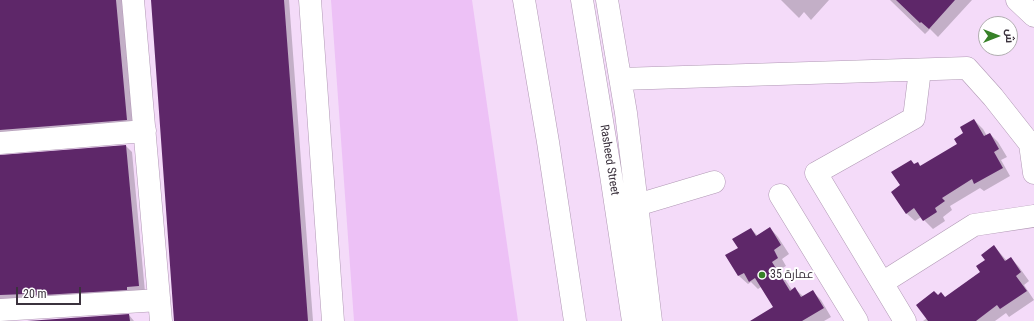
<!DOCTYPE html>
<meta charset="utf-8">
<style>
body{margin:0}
#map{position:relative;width:1034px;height:321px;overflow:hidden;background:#f4dbf9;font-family:"Roboto Condensed",Cairo,sans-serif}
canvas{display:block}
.north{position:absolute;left:978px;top:16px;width:40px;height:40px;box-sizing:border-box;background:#fff;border:1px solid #b1adb1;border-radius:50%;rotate:90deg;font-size:11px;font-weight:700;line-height:16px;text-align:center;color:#3b323d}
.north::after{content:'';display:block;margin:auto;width:14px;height:18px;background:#378128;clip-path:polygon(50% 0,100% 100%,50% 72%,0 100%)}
.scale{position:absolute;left:16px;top:287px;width:65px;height:18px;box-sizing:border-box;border:2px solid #3b323d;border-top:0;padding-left:5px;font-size:12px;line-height:14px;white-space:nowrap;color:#3b323d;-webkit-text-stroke:3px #fff;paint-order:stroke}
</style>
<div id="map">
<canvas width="1034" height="321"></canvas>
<div class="north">ش</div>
<div class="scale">20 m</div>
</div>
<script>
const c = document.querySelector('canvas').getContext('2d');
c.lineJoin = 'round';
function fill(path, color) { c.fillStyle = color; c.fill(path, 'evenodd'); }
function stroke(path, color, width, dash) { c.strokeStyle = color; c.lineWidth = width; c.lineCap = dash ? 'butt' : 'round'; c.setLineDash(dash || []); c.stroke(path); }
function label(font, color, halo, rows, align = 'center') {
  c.font = font + ' "Roboto Condensed",Cairo,sans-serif'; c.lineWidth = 4; c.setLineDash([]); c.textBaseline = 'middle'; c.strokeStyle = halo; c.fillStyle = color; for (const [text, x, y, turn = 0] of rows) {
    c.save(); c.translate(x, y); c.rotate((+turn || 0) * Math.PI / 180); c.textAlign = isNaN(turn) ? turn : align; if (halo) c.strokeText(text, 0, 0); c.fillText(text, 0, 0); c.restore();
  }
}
const green = new Path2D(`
 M331 0H472L518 321H354Z`);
const shadow = new Path2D(`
 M0 0H122L133 126 0 139Z
 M152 0H289L313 321H175Z
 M781 0H829L811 20 804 12 799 18Z
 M890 0H972L938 37 930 29 925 34Z
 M974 120 983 129 987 136 990 134 998 142 1007 157 1001 160 1010 176 984 191 980 188 950 206 952 210 943 217 945 221 933 229 921 217 915 221 906 213 901 186 914 165 917 163 922 167 959 145Z
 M126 146 132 152 145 292 0 301V156Z
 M770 228 778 237 789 254 782 259 786 266 779 270 792 290 795 289 804 297 813 292 821 300 831 317 824 321H772L774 307 761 287 758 289 751 282 748 284 739 276 726 256 739 248 751 229 758 236Z
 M994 246 1007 261 1011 258 1019 267 1029 281 1024 285 1034 300 1009 317 1006 313 995 321H923L927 318 938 296 945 298 981 272Z
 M129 315 134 321H88Z`);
const building = new Path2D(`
 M0 0H116L127 120 0 130Z
 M151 0H284L308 321H174Z
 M896 0H955L929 29 921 22 920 23Z
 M974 119 984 136 990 133 999 149 994 152 1003 168 974 184 972 179 942 198 945 201 935 208 937 212 923 221 914 208 906 214 891 192 900 185 891 172 911 160 914 164 918 162 920 166 957 144 954 139 963 133 960 127Z
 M126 145 139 286 127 287V290L26 296V294L0 295V155Z
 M770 227 781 245 774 250 778 258 772 262 790 291 795 287 801 297 813 290 824 308 802 321H750L773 307 755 278 749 282 744 273 738 276 725 255 738 248 732 239 751 228 756 236Z
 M994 245 1005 261 1011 257 1021 272 1016 276 1027 291 1000 309 997 305 976 321H928L916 305 934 291 938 295 941 292 945 297 980 272 976 266 985 260 981 255Z
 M129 314 130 321H27Z`);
const minor = new Path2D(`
 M133 0 161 321
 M310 0 333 321
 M524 0 548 142 575 321
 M582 0 611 175 633 321
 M607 0 626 113 651 321
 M1017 0 1034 16
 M621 79 967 68 993 97 1030 144 1034 173
 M0 143 145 131
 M780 195 857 321
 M637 205 714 182
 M882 283 974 225 1034 216
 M0 310 159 300
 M905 321 816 173 914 118 920 70`);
const markers = [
 [762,275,4,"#378128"]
];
const streetNames = [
 ["Rasheed Street",609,160,81]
];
const poiNames = [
 ["عمارة 35",770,275]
];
fill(green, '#edc1f6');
fill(shadow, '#0003');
fill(building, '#5e2769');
stroke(minor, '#b098b4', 23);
stroke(minor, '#fff', 22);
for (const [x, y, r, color] of markers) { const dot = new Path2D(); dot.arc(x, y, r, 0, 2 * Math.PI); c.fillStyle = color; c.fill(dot); stroke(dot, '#fff', 1.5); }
label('12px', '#3b323d', '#fff', streetNames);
label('12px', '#3b323d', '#fff', poiNames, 'left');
</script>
